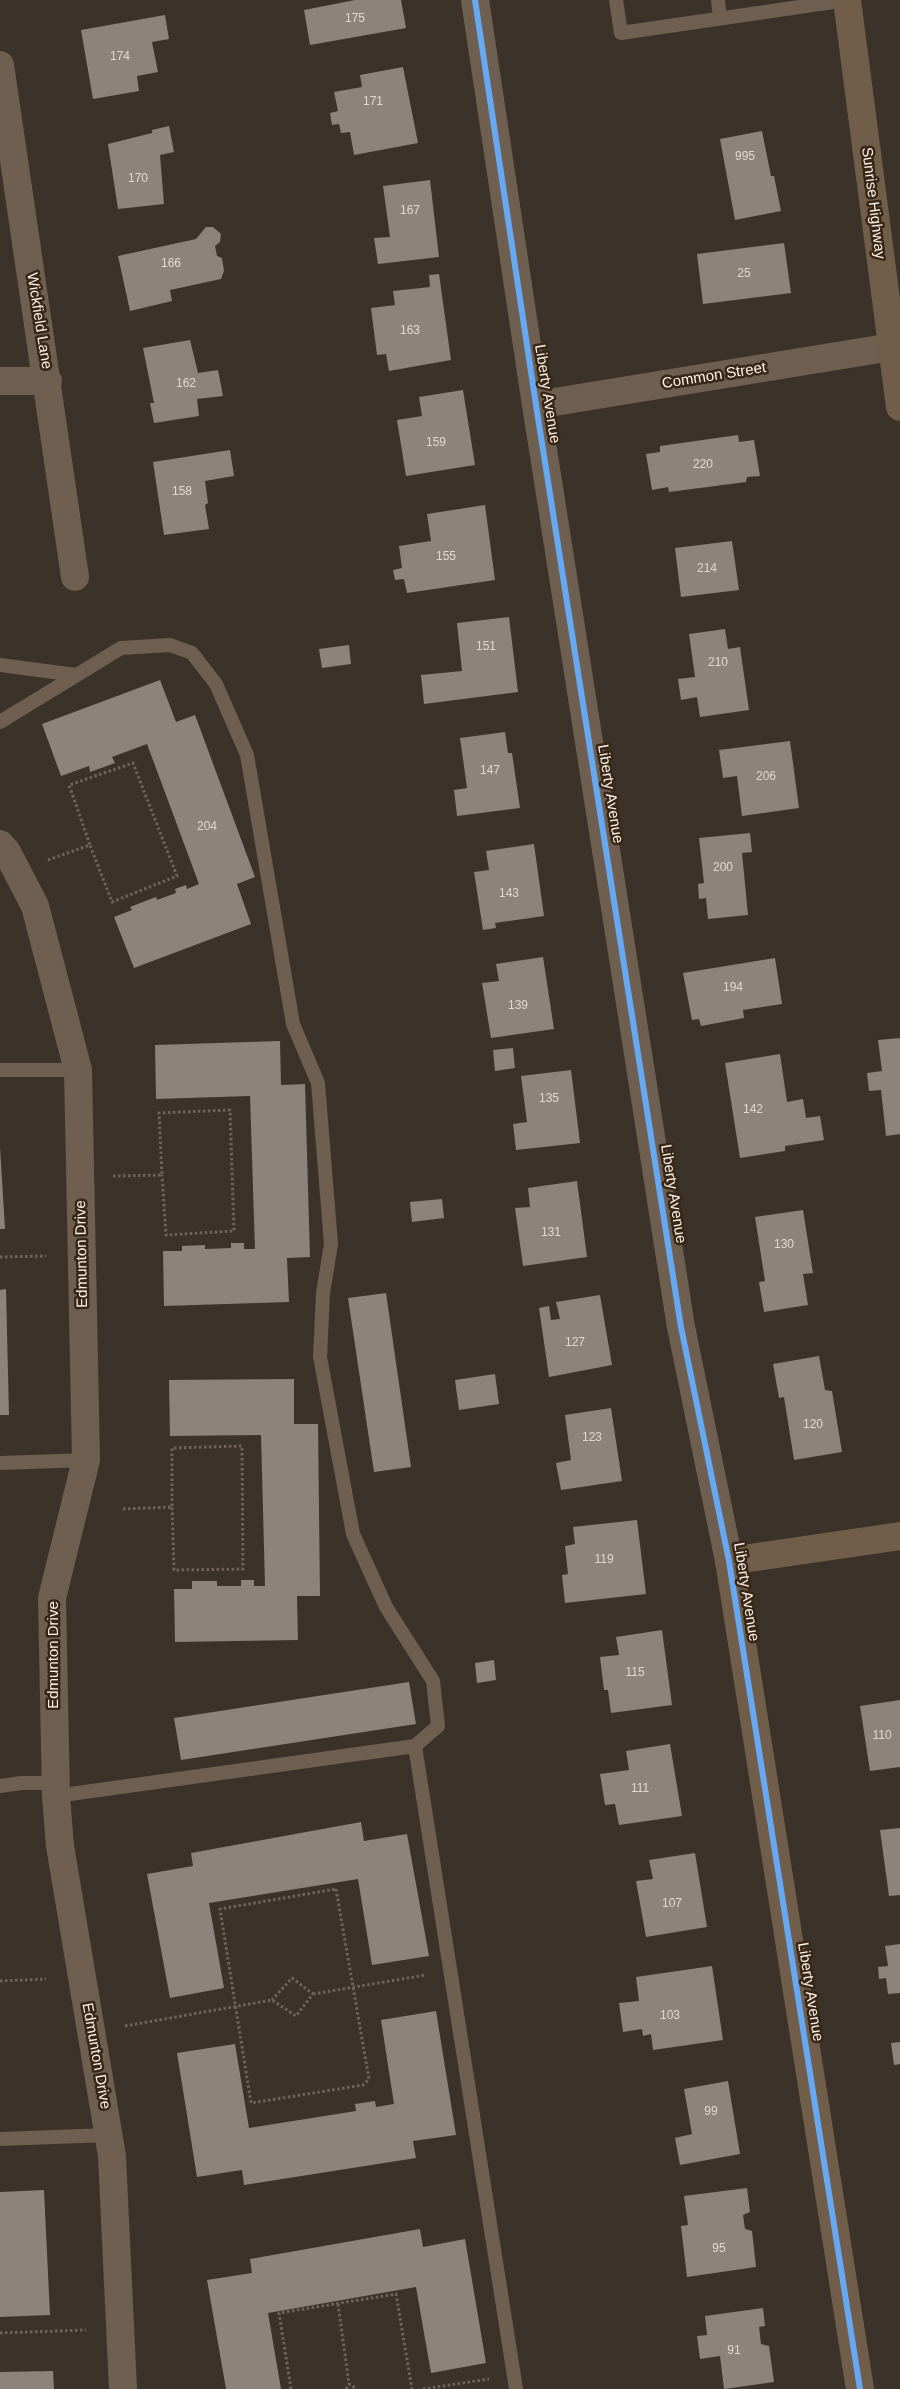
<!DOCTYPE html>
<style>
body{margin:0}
canvas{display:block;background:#3b3229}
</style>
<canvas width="900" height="2389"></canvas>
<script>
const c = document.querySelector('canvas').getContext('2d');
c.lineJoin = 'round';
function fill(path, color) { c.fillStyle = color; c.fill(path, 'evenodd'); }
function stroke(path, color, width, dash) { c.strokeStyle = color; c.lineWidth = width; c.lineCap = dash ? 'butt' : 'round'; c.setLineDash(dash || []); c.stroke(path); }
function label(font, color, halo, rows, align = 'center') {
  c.font = font + ' Arial,sans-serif'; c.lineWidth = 5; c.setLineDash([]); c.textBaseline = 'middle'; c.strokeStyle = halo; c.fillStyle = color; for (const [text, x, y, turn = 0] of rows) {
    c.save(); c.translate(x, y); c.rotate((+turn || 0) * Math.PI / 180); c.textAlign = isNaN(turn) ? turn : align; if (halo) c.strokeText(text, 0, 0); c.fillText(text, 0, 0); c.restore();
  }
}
const building = new Path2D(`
 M355 0H401L406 28 310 45 304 10Z
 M165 15 169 39 152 42 158 72 137 76 139 91 93 99 81 30Z
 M403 67 418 143 354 155 350 132 341 133 339 124 332 125 330 113 338 111 334 92 362 87 360 75Z
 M169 126 174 152 160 155 164 204 118 209 108 144 152 133V130Z
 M762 131 771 176H774L781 211 735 220 720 139Z
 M430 180 439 257 378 264 374 238 390 237 383 186Z
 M206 227H213L221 234 220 242 215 246 217 256 222 258 224 271 221 279 170 290 172 301 130 311 118 256 196 239Z
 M784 243 791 293 703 304 697 254Z
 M439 274 451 360 389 371 386 354 377 355 371 308 395 305 393 291 430 287 429 275Z
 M190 340 198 373 218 370 223 396 197 399 199 416 154 423 150 403H154L143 348Z
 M463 390 475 465 406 476 397 420 422 416 419 397Z
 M738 435 739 442 754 440 760 476 747 477 746 482 669 492 668 487 652 490 646 454 660 452V446Z
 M230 450 234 476 205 481 208 503 205 505 209 529 164 535 153 462Z
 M485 505 495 580 407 593 404 579 395 580 393 570 402 568 399 546 431 541 427 514Z
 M732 541 739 590 681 597 675 548Z
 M509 617 518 692 424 704 421 675 462 671 457 623Z
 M725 629 728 649 740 647 749 710 700 717 697 697 681 700 678 679 695 677 689 634Z
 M349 645 351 664 322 668 319 649Z
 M160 680 176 722 195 715 255 877 237 884 251 924 134 968 114 917 132 910 130 907 156 897 157 900 176 893 175 889 186 885 187 889 199 884 147 744 112 757 115 763 90 772 89 766 61 776 42 724Z
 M505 732 508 753H512L520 808 457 816 454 790 467 788 460 738Z
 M790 741 799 808 742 816 737 776 723 778 719 750Z
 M750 833 752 852 742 853 748 915 708 919 706 898 699 899 698 884 704 883 699 838Z
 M534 844 544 916 495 923 496 928 483 930 474 872 489 870 486 851Z
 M543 957 554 1029 491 1038 482 983 499 981 496 964Z
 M775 958 782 1004 743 1010 744 1018 701 1026 699 1019 692 1020 683 973Z
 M900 1038V1134L886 1136 881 1090 869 1091 867 1073 882 1071 878 1040Z
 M280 1041 281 1085 305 1084 310 1257 287 1258 289 1302 164 1306 163 1251H182V1246L205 1245V1249L231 1248V1243H244V1249H255L250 1096 156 1099 155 1045Z
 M513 1048 515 1068 495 1071 493 1050Z
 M780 1054 787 1102 803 1099 806 1118 820 1116 824 1140 785 1146V1151L740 1158 725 1063Z
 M571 1070 580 1143 516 1150 513 1124 527 1122 521 1076Z
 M0 1147 5 1229H0Z
 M577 1181 587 1257 523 1266 515 1208 530 1207 528 1188Z
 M442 1199 444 1218 412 1222 410 1202Z
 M803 1210 813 1273 803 1274 808 1305 764 1312 759 1282 765 1281 755 1217Z
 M6 1289 9 1415H0V1290Z
 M386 1293 411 1467 374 1472 348 1298Z
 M600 1295 612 1365 549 1377 539 1308 549 1306 551 1320 560 1319 556 1302Z
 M819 1356 825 1390 832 1391 842 1452 794 1460 784 1397 779 1398 773 1364Z
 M495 1374 499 1404 459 1410 455 1380Z
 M294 1379V1424H318L320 1596H297L298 1640 175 1642 174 1589H192V1581H217V1586H241V1580H254V1586H265L261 1435 170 1436 169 1380Z
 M611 1408 622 1481 561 1490 556 1463 571 1460 565 1415Z
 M637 1520 646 1594 565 1603 562 1575 568 1574 565 1546 575 1544 573 1527Z
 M662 1630 672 1705 611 1713 608 1690H604L600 1657 619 1655 616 1637Z
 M494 1660 496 1680 477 1683 475 1663Z
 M409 1682 416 1724 181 1760 174 1718Z
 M900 1700V1767L870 1771 860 1706Z
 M670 1744 682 1816 619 1825 615 1804 605 1805 600 1774 629 1770 626 1751Z
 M361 1822 364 1841 407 1834 429 1956 372 1965 358 1879 209 1903 224 1988 170 1998 147 1874 193 1866 191 1853Z
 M900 1828V1895L889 1896 880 1830Z
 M695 1853 707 1927 646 1937 636 1881 653 1879 649 1860Z
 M900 1944V1993L888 1994 886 1978 879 1979 878 1967 888 1966 885 1946Z
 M712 1966 723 2040 653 2050 651 2034 643 2036 642 2029 623 2032 619 2003 639 2001 636 1977Z
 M436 2011 456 2135 413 2141 416 2158 244 2185 242 2170 197 2177 177 2053 235 2044 249 2128 356 2111 355 2104 375 2101 376 2107 394 2104 381 2020Z
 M900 2042V2064L894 2065 891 2043Z
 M728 2081 740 2154 680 2165 675 2138 692 2134 684 2089Z
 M747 2188 750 2212 743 2215 745 2229 752 2231 756 2267 687 2277 681 2226 688 2225 684 2196Z
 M44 2190 50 2315 0 2317V2192Z
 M420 2229 423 2247 465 2239 486 2363 431 2373 416 2287 268 2313 281 2389H226L207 2280 252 2273 250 2259Z
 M763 2308 765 2326 759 2327 761 2344 769 2346 774 2382 724 2389 720 2356 700 2359 697 2336 707 2335 705 2316Z
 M53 2371 54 2389H0V2372Z`);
const path = new Path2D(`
 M48 860 90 845 69 785 133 763 177 876 112 902 90 845
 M113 1176 162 1175 159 1113 230 1110 234 1231 166 1235 162 1175
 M0 1257 46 1256
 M123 1509 172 1507V1448L242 1446 243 1569 174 1570 172 1507
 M336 1889 369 2079 363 2085 251 2103 220 1909Z
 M0 1981 46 1979
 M313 1994 426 1975
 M125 2026 272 2000 296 2016 313 1994 292 1978 272 2000
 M338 2304 349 2384
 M0 2333 86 2330
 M291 2389 279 2313 396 2294 412 2389
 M346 2389 349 2384 357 2389
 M423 2389 489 2379`);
const lane = new Path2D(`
 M616 0 621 33 847 0
 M718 0 720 18
 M0 665 76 675
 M0 722 121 648 170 645 192 653 216 684 247 755 293 1024 318 1083 331 1244 323 1293 320 1357 353 1534 386 1607 433 1681 438 1726 415 1746
 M0 1070H78
 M0 1463 86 1460
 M0 1786 21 1783H56
 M56 1796 415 1746 516 2389
 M0 2139 109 2135`);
const street = new Path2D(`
 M475 0 536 405 681 1327 729 1561
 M0 65 75 577
 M0 381H48
 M536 405 892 347
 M0 844 7 852 35 906 78 1070 86 1460 52 1598 56 1796 60 1846 112 2156 123 2389`);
const secondary = new Path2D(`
 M847 0 900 407
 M860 2389 729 1561 900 1536`);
const cycleway = new Path2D(`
 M475 0 536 405 681 1327 729 1561 860 2389`);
const numberNames = [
 ["175",355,19],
 ["174",120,57],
 ["171",373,102],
 ["995",745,157],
 ["170",138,179],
 ["167",410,211],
 ["166",171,264],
 ["25",744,274],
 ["163",410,331],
 ["162",186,384],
 ["159",436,443],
 ["220",703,465],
 ["158",182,492],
 ["155",446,557],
 ["214",707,569],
 ["151",486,647],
 ["210",718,663],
 ["147",490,771],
 ["206",766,777],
 ["204",207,827],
 ["200",723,868],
 ["143",509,894],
 ["194",733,988],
 ["139",518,1006],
 ["135",549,1099],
 ["142",753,1110],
 ["131",551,1233],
 ["130",784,1245],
 ["127",575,1343],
 ["120",813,1425],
 ["123",592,1438],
 ["119",604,1560],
 ["115",635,1673],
 ["110",882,1736],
 ["111",640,1789],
 ["107",672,1904],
 ["103",670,2016],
 ["99",711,2112],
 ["95",719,2249],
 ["91",734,2351]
];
const streetNames = [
 ["Sunrise Highway",873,203,83],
 ["Wickfield Lane",39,321,81],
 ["Common Street",714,376,-9],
 ["Liberty Avenue",547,394,81],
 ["Liberty Avenue",610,794,81],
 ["Liberty Avenue",673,1194,81],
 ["Edmunton Drive",82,1254,-91],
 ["Liberty Avenue",746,1592,81],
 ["Edmunton Drive",54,1655,-90],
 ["Liberty Avenue",810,1992,81],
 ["Edmunton Drive",96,2056,80]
];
fill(building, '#8b837c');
stroke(path, '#70645a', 3, [2.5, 2.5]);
stroke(lane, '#6e5f50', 14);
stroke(street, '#6e5f50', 28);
stroke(secondary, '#705d4a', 28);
stroke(cycleway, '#66a8f1', 6);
label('12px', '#e1d7ce', null, numberNames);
label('15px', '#fef3e9', '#382717', streetNames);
</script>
